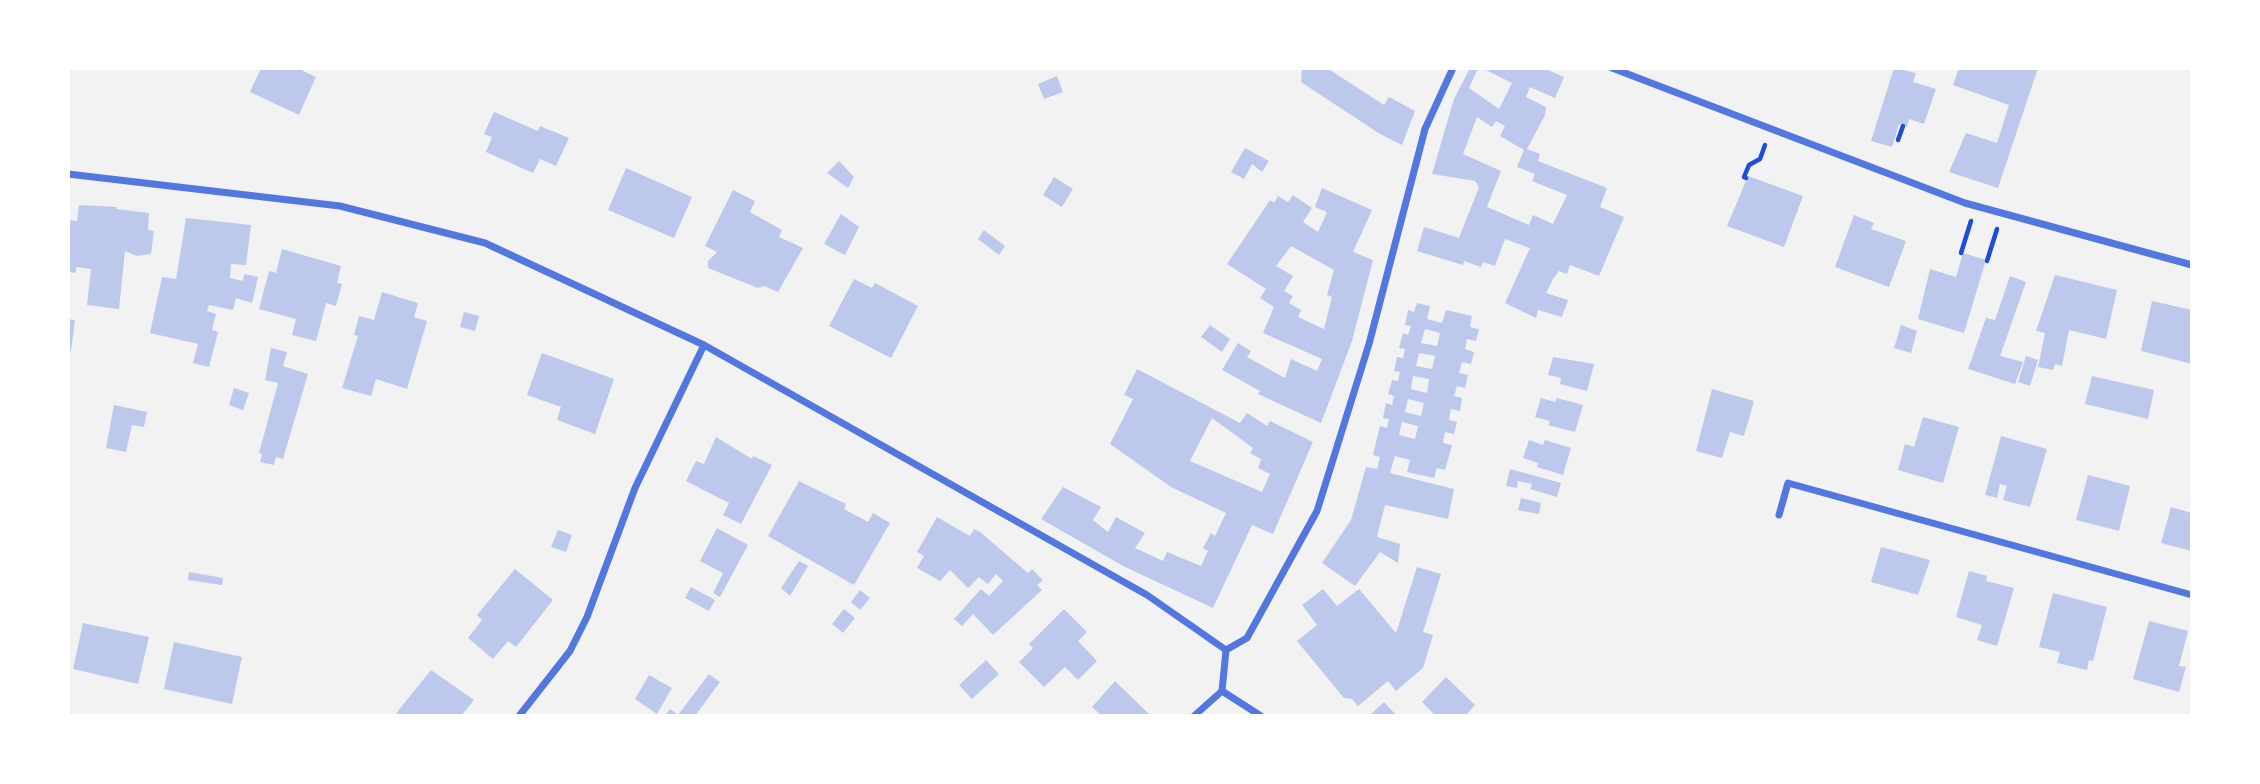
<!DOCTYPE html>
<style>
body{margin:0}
#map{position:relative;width:2260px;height:784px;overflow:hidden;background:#f2f2f2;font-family:"Public Sans",sans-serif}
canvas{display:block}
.frame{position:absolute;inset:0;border:70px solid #fff;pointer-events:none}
</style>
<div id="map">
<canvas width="2260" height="784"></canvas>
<div class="frame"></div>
</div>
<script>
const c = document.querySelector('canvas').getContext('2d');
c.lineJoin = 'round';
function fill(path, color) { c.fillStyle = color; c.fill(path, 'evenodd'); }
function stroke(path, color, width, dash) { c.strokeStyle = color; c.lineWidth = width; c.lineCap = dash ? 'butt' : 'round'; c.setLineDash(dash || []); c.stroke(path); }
const building = new Path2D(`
 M261 68H297L316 77 299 115 250 92Z
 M1302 68H1327L1384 105 1389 97 1415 111 1402 145 1380 134 1301 82Z
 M1470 68H1478L1469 88 1499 109 1512 83 1482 68H1544L1564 77 1555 98 1530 87 1526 97 1546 107 1545 115 1527 149 1540 154 1538 161 1607 188 1600 207 1624 217 1599 276 1570 265 1567 274 1559 271 1553 279 1546 293 1568 300 1562 317 1538 310 1536 318 1505 303 1530 248 1505 239 1495 266 1483 262 1481 267 1464 261 1463 265 1417 251 1424 227 1459 238 1479 187 1475 181 1432 174 1454 99ZM1477 117 1492 127 1496 121 1505 126 1500 136 1524 150 1517 167 1535 174 1532 181 1567 195 1553 224 1533 215 1529 225 1487 207 1501 171 1463 154Z
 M1894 68 1916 73 1913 82 1936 89 1924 124 1909 119 1907 127 1899 124 1892 147 1871 141Z
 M1959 68H2038L1998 188 1949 172 1966 133 1997 143 2009 105 1953 85Z
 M1057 76 1063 92 1044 99 1038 84Z
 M494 112 538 131 540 126 569 138 556 166 540 159 533 173 486 152 492 137 484 134Z
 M1245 148 1269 161 1262 172 1252 164 1244 179 1231 172Z
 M839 161 854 177 848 188 827 173Z
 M626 168 692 197 674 238 608 210Z
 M1748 176 1803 196 1784 247 1727 226Z
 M1054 177 1073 189 1062 207 1043 195Z
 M1322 188 1372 210 1353 252 1373 260 1352 341 1321 423 1258 394 1260 391 1222 370 1238 343 1251 351 1247 357 1285 378 1291 359 1317 371 1322 359 1263 333 1274 307 1260 298 1266 289 1227 264 1270 200 1274 203 1278 196 1288 202 1293 195 1312 208 1303 222 1318 232 1327 212 1315 207ZM1291 246 1334 270 1327 295 1332 297 1324 329 1298 317 1301 310 1289 303 1293 296 1284 291 1293 276 1276 266Z
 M733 190 755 201 750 212 782 230 779 237 803 248 778 292 764 286 758 288 708 268V261L717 252 705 246Z
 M79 205 116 207 117 209 149 213 148 230 154 231 151 254 137 256 125 251 119 309 87 305 91 269 76 267V273L68 272V220L77 221Z
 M841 214 859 227 845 255 824 244Z
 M1854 215 1874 223 1871 229 1906 241 1889 287 1835 267Z
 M186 218 251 225 246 265 231 264 230 278 243 281 244 274 258 277 252 303 236 298 233 310 209 305 207 311 216 314 212 330 218 332 209 367 193 363 198 344 150 333 162 277 176 279Z
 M984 230 1005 246 999 255 978 239Z
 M282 249 341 266 337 283 342 284 336 306 326 303 316 341 292 335 296 319 259 309 269 271 276 273Z
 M1963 253 1986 260 1964 333 1918 319 1930 269 1956 277Z
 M2055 275 2117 290 2106 339 2069 330 2062 366 2055 364 2053 370 2038 367 2045 333 2036 331Z
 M2010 276 2026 282 2000 356 2023 362 2015 384 1968 369 1986 318 1995 320Z
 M854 279 872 288 875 283 918 306 891 358 829 326Z
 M382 292 418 303 414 317 427 321 407 389 376 379 371 396 342 388 358 336 354 335 359 316 374 320Z
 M2152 301 2192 310V364L2141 351Z
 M1417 303 1430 306 1427 319 1442 323 1446 310 1472 316 1470 327 1479 329 1476 341 1467 339 1465 349 1474 352 1471 364 1462 362 1459 373 1468 375 1465 388 1457 386 1454 396 1462 398 1460 411 1451 409 1449 420 1457 422 1454 434 1445 432 1443 443 1452 445 1445 470 1437 468 1434 478 1407 472 1410 460 1395 456 1390 473 1454 489 1448 519 1385 505 1377 537 1400 544 1398 563 1380 552 1355 586 1322 563 1351 520 1366 467 1377 469 1380 457 1373 455 1380 426 1387 428 1389 419 1383 418 1386 403 1392 405 1394 396 1388 394 1392 380 1398 381 1400 372 1394 371 1397 357 1403 358 1405 349 1399 348 1403 333 1408 335 1411 326 1405 325 1408 310 1414 312ZM1425 329 1440 333 1437 346 1421 343ZM1419 353 1435 356 1432 369 1416 366ZM1413 376 1429 379 1427 393 1411 389ZM1408 399 1424 403 1421 416 1405 412ZM1402 422 1418 426 1415 439 1399 435Z
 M464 312 479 316 475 331 460 327Z
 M68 319 75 320 71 351H68Z
 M1210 325 1230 339 1222 352 1201 337Z
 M1901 325 1917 331 1911 353 1894 348Z
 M271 348 287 352 283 366 308 374 283 459 276 457 274 465 260 462 262 454 259 453 278 383 265 380Z
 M542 353 614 379 595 434 557 420 561 407 527 395Z
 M2026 356 2038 360 2030 386 2018 382Z
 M1553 357 1594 364 1587 391 1560 384 1561 378 1548 375Z
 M1137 369 1240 423 1247 413 1267 426 1270 421 1313 442 1273 534 1252 525 1213 608 1123 566 1041 519 1063 487 1101 507 1093 520 1108 532 1116 517 1145 533 1135 548 1163 561 1167 552 1201 566 1208 551 1203 548 1211 533 1215 536 1226 513 1171 487 1110 444 1133 399 1124 395ZM1212 418 1253 448 1250 453 1261 459 1258 468 1270 474 1262 492 1190 461Z
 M2092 376 2154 390 2148 419 2085 404Z
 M234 388 249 393 243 410 229 405Z
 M1712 389 1754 401 1744 436 1730 432 1722 458 1696 451Z
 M1541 398 1555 402 1557 398 1583 405 1575 432 1548 425 1550 421 1535 417Z
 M114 405 147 412 144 427 132 425 126 452 106 448Z
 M1923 417 1959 427 1943 483 1898 470 1905 444 1914 447Z
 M2001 436 2047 449 2030 507 2003 500 2007 486 2000 484 1997 498 1985 495Z
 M716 437 752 459 753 456 772 465 741 524 723 515 729 503 686 481 696 461 704 464Z
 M1529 440 1543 445 1545 440 1571 448 1563 475 1537 467 1538 463 1523 458Z
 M1510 469 1561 483 1557 497 1530 489 1532 484 1518 481 1517 488 1506 486Z
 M2088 475 2130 486 2119 531 2076 520Z
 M799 481 846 504 844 509 868 522 873 513 890 523 854 585 768 536Z
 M1521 498 1541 503 1539 514 1518 510Z
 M2171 507 2192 513V551L2161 543Z
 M937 517 970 536 974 529 980 532 1028 573 1032 569 1043 580 1037 585 1042 590 993 635 973 614 962 626 954 619 981 589 989 596 1003 581 996 574 988 584 979 577 968 588 950 570 940 581 917 568 924 556 917 552Z
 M717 528 748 545 720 597 713 593 723 573 700 561Z
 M558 530 572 535 566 552 551 547Z
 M1881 547 1930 560 1918 595 1871 582Z
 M799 561 808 566 790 596 781 588Z
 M1417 567 1441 574 1423 632 1433 635 1423 668 1396 691 1388 681 1358 706 1352 699 1344 698 1297 641 1317 625 1302 605 1323 589 1337 606 1359 589 1396 633Z
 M515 569 553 600 516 647 508 641 493 659 468 638 482 620 477 615Z
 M1969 571 1987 576 1986 581 2014 588 1997 646 1977 640 1982 625 1956 617Z
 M189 572 223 578 222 585 188 580Z
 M691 587 715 600 709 611 685 598Z
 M860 590 870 598 860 610 851 602Z
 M2053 593 2107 607 2093 661 2089 660 2087 670 2057 663 2060 652 2039 647Z
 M844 609 855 618 843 633 832 624Z
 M1064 609 1087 632 1078 641 1097 661 1078 680 1065 667 1044 687 1019 662 1033 648 1029 644Z
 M2149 621 2188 631 2179 666 2186 667 2179 692 2133 679Z
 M83 623 149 637 138 684 73 669Z
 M174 642 242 657 232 704 164 689Z
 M986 660 999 674 972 699 959 685Z
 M431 670 474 700 461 716H394Z
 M709 674 720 682 695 716H665L670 709 678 715Z
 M649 675 672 688 657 714 635 699Z
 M1446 677 1475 705 1465 716H1436L1422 702Z
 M1115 681 1151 716H1102L1092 707Z
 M1384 702 1397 716H1369Z`);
const path = new Path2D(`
 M1898 140 1903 126
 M1746 178 1744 177 1749 165 1760 159 1765 145
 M1961 253 1971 221
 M1987 261 1997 229`);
const minor = new Path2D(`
 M1612 68 1965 203 2192 265
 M68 174 340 206 485 243 704 345 1147 595 1226 650
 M1779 515 1788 483 2192 595
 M1226 650 1247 638 1317 511 1369 344 1425 129 1453 68
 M1222 691 1261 716
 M519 716 570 651 587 617 635 488 704 345
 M1194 716 1222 691 1226 650`);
fill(building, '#bdc9ec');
stroke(path, '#1d4ed8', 4.5);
stroke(minor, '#5277de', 7);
</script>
